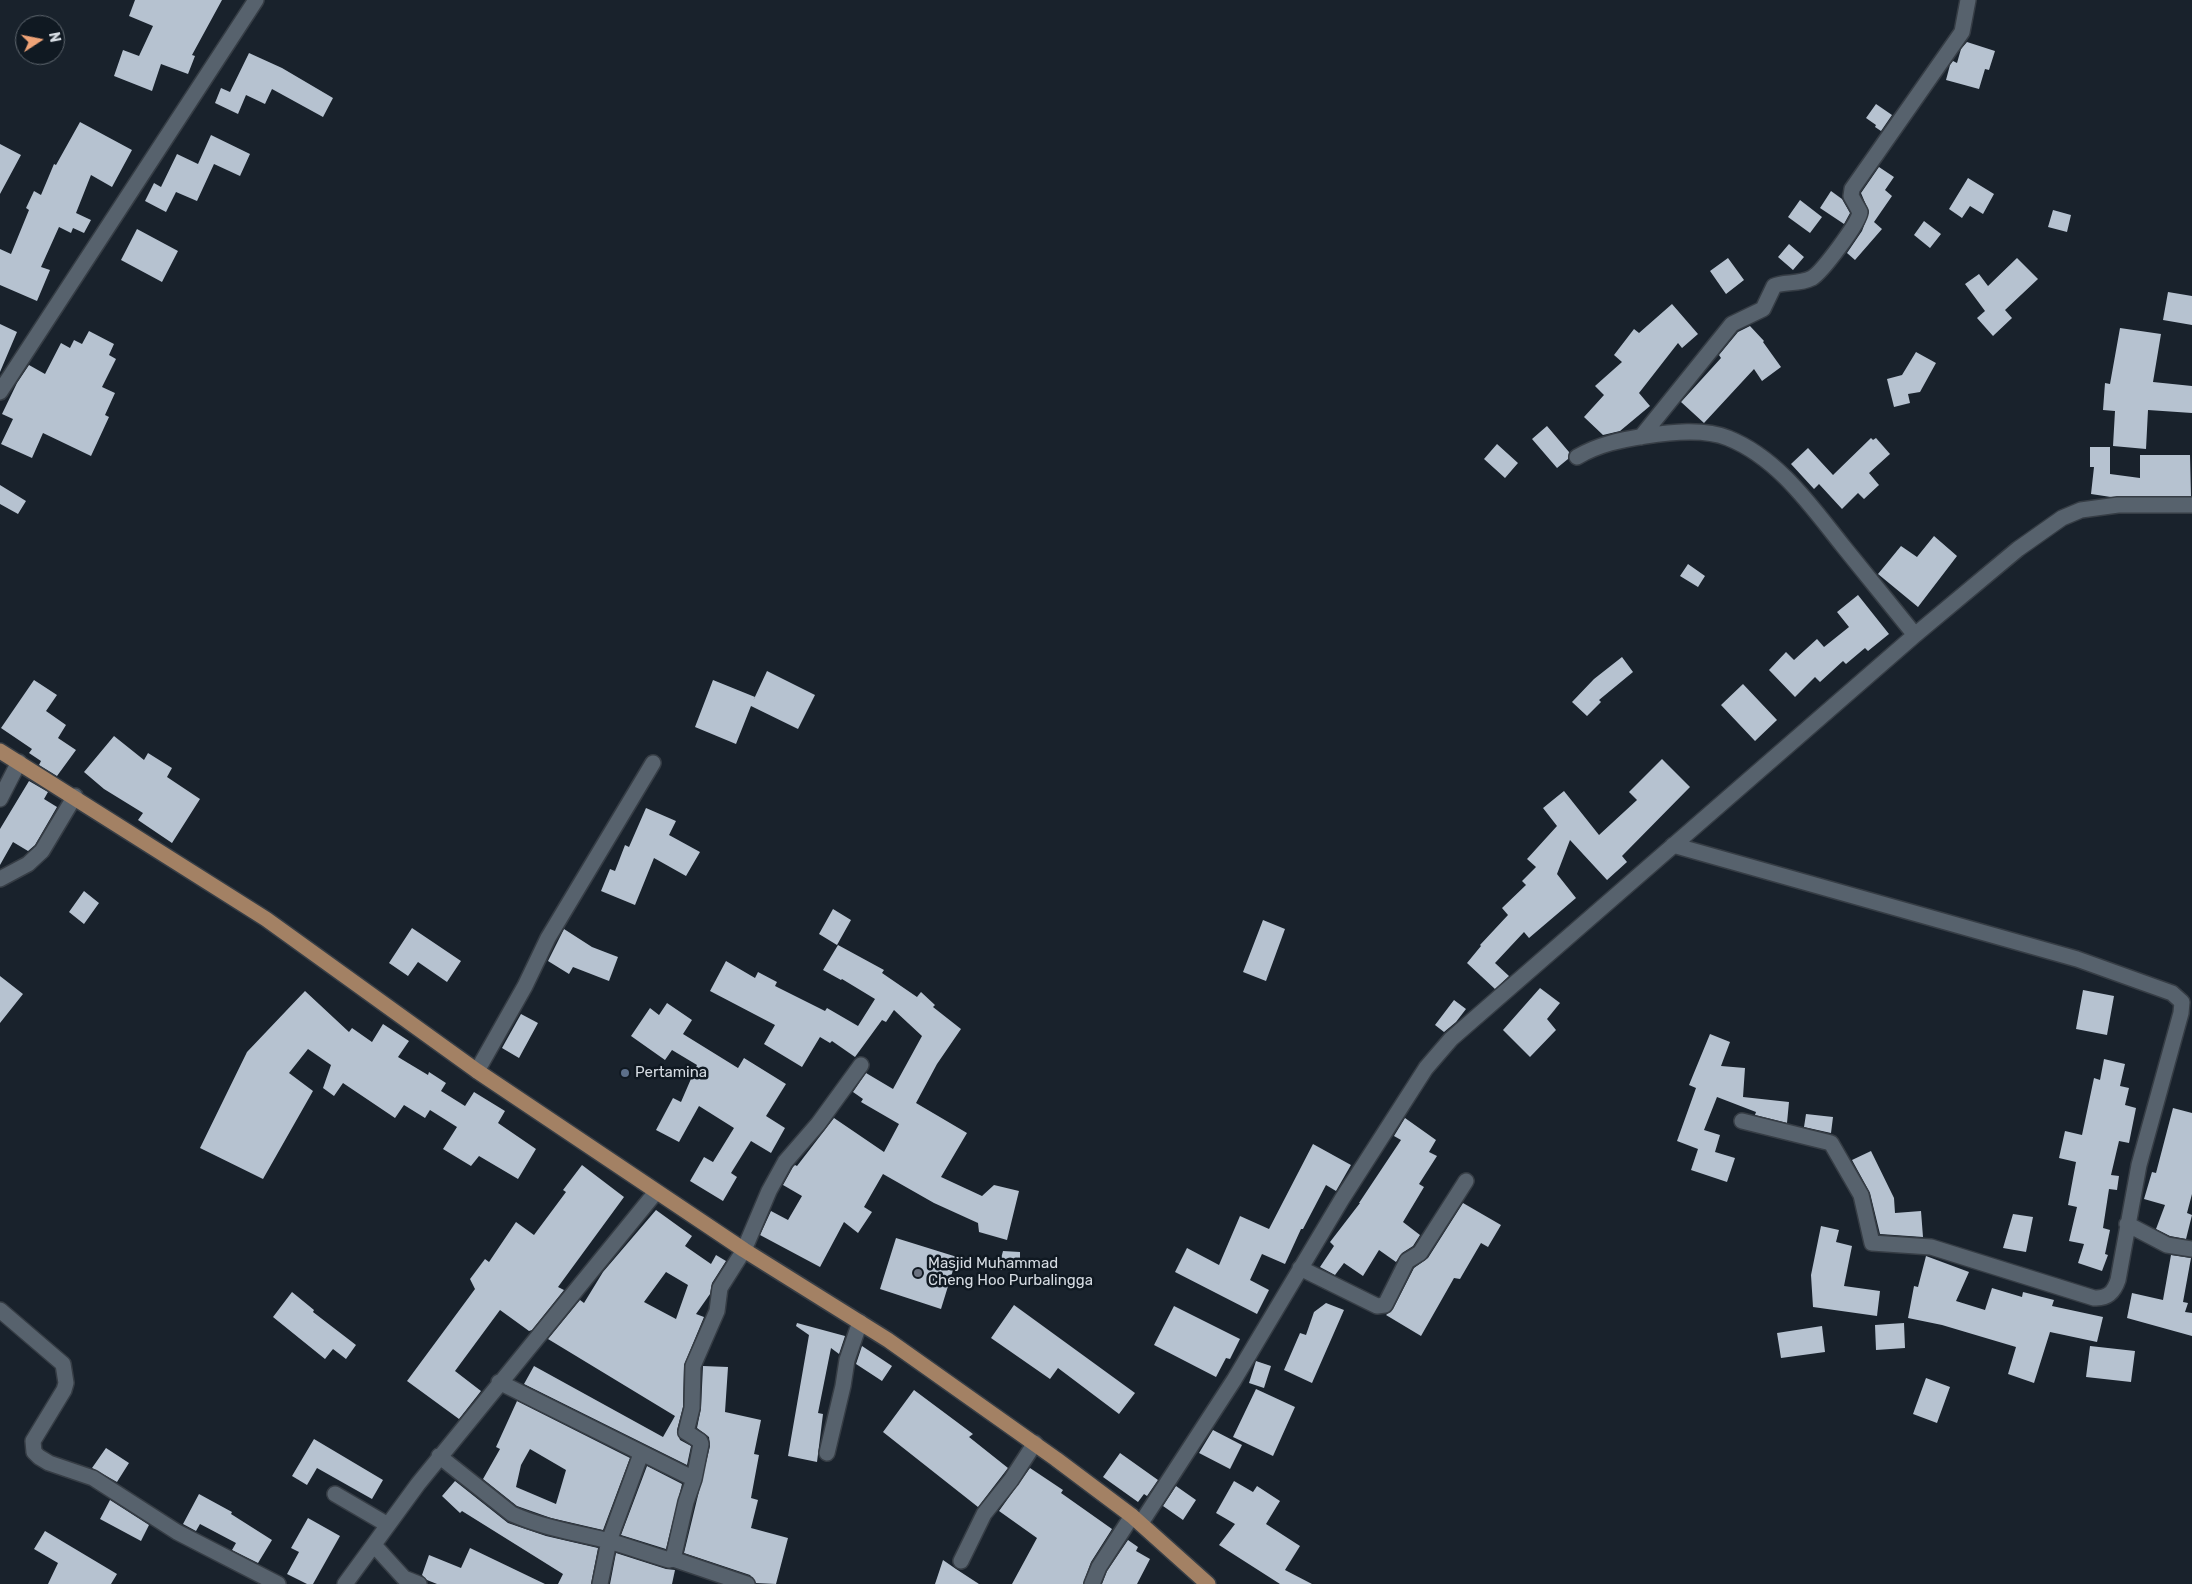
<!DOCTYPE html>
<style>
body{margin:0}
#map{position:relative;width:2192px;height:1584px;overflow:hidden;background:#19222c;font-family:Rubik,sans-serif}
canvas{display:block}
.north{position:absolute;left:15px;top:15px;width:50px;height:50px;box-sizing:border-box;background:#101922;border:1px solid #5f676f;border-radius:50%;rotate:79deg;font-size:14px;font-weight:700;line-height:20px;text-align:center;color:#d5dbe2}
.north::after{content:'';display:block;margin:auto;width:18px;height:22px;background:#efa377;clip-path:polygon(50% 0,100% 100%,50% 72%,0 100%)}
</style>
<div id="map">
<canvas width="2192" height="1584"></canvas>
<div class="north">N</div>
</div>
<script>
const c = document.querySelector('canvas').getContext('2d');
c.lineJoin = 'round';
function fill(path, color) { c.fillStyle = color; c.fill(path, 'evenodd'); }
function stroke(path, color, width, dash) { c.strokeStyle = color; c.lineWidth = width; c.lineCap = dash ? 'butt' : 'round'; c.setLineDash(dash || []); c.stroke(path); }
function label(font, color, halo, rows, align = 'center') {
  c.font = font + ' Rubik,sans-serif'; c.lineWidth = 5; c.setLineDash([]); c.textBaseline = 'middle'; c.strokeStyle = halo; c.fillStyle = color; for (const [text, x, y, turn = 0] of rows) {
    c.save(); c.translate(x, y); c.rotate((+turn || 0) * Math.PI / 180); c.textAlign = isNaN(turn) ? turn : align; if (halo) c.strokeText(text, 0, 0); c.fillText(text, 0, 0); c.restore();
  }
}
const building = new Path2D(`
 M135 0H222L192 55 195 56 188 74 161 64 152 91 114 76 123 50 139 56 153 26 129 16Z
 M1967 42 1995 51 1989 70 1985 69 1979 89 1946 80 1950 65 1953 61 1957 63 1961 49Z
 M249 53 282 68 333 98 323 117 272 89 265 104 246 95 238 114 215 103 221 88 230 92Z
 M1876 104 1892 115 1881 131 1875 127 1876 125 1866 118Z
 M80 122 132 150 112 187 91 175 76 213 91 220 84 233 73 228 71 233 59 227 41 267 50 270 37 301 0 285V249L11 254 29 210 26 208 34 191 41 195 54 164 56 165Z
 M211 135 250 154 240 176 214 164 197 201 176 192 166 212 145 201 154 183 161 187 177 154 198 164Z
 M0 144 21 155 0 194Z
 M1879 167 1894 177 1885 190 1892 196 1874 222 1882 229 1855 260 1847 253 1862 231 1869 212 1861 193Z
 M1968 178 1994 194 1983 214 1970 206 1962 218 1949 209Z
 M1831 191 1842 199 1850 213 1844 224 1820 208Z
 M1800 200 1822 217 1810 233 1788 217Z
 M2053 210 2071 215 2067 232 2048 227Z
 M1924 221 1941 234 1930 248 1914 235Z
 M137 229 178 251 162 282 121 260Z
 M1789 244 1804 257 1793 270 1778 257Z
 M1728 258 1744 280 1726 294 1710 271Z
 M2017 258 2038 279 2005 310 2012 318 1993 336 1977 318 1985 311 1965 284 1979 274 1988 286Z
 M2168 292 2192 296V325L2163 320Z
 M1672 304 1698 334 1682 348 1678 343 1639 393 1650 406 1620 431 1603 435 1584 417 1604 395 1595 386 1622 362 1614 355 1634 329 1639 333Z
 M0 324 17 332 0 372Z
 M1750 326 1764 341 1763 342 1781 367 1762 381 1754 369 1704 423 1681 402 1721 358 1719 355 1738 332Z
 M2120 328 2161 334 2153 382 2192 386V413L2148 410 2146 449 2113 446 2115 411 2103 410 2105 383 2110 384Z
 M89 331 114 344 109 355 116 359 102 387 115 393 105 415 109 417 91 456 43 433 32 458 1 444 13 419 2 414 17 383 29 365 45 374 61 343 70 348 74 340 82 344Z
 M1916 352 1936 363 1920 392 1908 394 1910 403 1894 407 1887 379 1902 375Z
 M1547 426 1569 452 1568 459 1557 468 1532 439Z
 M1871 438 1873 440 1876 438 1890 454 1869 473 1879 485 1864 499 1858 493 1842 509 1819 484 1814 489 1791 464 1808 448 1833 475Z
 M1497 444 1518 463 1505 478 1484 459Z
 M2090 447H2110V474L2140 478V455H2190L2191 496 2111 497 2091 494 2094 467H2090Z
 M0 485 26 501 18 514 0 504Z
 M1934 536 1957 556 1918 607 1878 574 1901 546 1917 557Z
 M1688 564 1705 576 1698 587 1680 576Z
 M1858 595 1889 634 1868 651 1865 648 1846 664 1843 661 1820 682 1815 677 1795 697 1769 670 1786 652 1794 660 1817 639 1824 647 1849 627 1837 612Z
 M1622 657 1633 672 1599 700 1601 702 1587 716 1572 702 1594 679Z
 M767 671 815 695 798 729 751 706 736 744 695 727 713 680 755 697 753 701Z
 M34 680 57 695 46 711 66 725 58 738 76 750 57 776 39 765 41 761 29 753 32 749 1 728Z
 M1743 684 1777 720 1755 741 1721 705Z
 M114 736 144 760 148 753 172 768 167 777 200 799 172 843 138 820 143 813 104 789 84 772Z
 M1662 759 1690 787 1622 856 1627 862 1607 880 1570 840 1557 874 1576 898 1529 938 1524 932 1495 963 1509 976 1495 989 1467 963 1481 946 1480 945 1508 915 1502 908 1526 885 1522 881 1536 867 1527 859 1557 826 1543 808 1564 791 1599 835 1637 800 1629 792Z
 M29 781 48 792 44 799 57 807 35 845 28 851 13 842 0 865V829Z
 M646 808 676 821 669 835 700 852 686 876 654 858 635 905 601 891 610 869 615 871 625 845 629 847Z
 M84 891 99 903 84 924 69 912Z
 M833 909 851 920 837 945 819 934Z
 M1263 920 1285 929 1266 981 1243 972Z
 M412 928 461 961 447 982 418 962 408 976 389 963Z
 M564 929 592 947 618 957 609 981 573 967 569 974 548 961Z
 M838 945 884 970 882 973 917 997 921 992 935 1005 933 1007 961 1029 937 1064 916 1103 967 1133 941 1177 982 1196 994 1185 1019 1191 1007 1240 979 1232 978 1223 934 1203 883 1174 864 1207 872 1212 858 1233 844 1222 820 1267 760 1235 771 1211 788 1220 802 1196 783 1185 793 1167 795 1165 797 1166 834 1118 884 1152 899 1124 861 1102 863 1099 853 1092 866 1073 893 1089 922 1036 894 1010 886 1022 882 1020 855 1057 832 1041 830 1043 820 1037 802 1067 764 1044 775 1025 710 991 726 961 755 978 758 972 777 982 775 986 825 1011 827 1008 858 1026 875 999 842 979 841 980 823 970Z
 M0 976 23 994 0 1023Z
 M1540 988 1560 1003 1547 1019 1556 1030 1530 1057 1503 1030Z
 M2083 990 2114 996 2107 1035 2076 1029Z
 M305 991 349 1032 352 1028 372 1042 383 1024 409 1041 398 1057 428 1075 429 1072 446 1083 441 1091 465 1106 474 1092 505 1111 498 1123 536 1149 518 1179 479 1156 471 1166 443 1149 457 1127 430 1110 425 1118 404 1105 395 1118 343 1083 334 1096 323 1088 331 1065 308 1049 289 1073 313 1091 263 1179 200 1148 247 1052Z
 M1454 1000 1466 1009 1456 1022 1444 1032 1435 1025Z
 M667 1003 692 1020 683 1034 738 1068 744 1058 786 1084 766 1116 785 1128 771 1153 751 1141 731 1173 737 1177 723 1201 690 1181 704 1157 713 1162 734 1128 699 1106 679 1142 656 1130 673 1098 681 1102 697 1065 672 1050 665 1060 631 1036 650 1008 659 1015Z
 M521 1014 538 1023 519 1058 502 1048Z
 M1710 1034 1730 1042 1721 1066 1745 1068 1743 1097 1789 1102 1787 1123 1755 1115 1756 1112 1717 1097 1704 1130 1720 1135 1715 1152 1735 1158 1727 1182 1691 1170 1698 1149 1677 1141 1696 1088 1689 1085Z
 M2104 1059 2125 1064 2120 1086 2129 1088 2125 1105 2136 1108 2129 1143 2119 1141 2111 1175 2119 1176 2117 1190 2109 1189 2103 1228 2110 1230 2105 1254 2108 1255 2102 1271 2078 1263 2084 1244 2069 1241 2077 1207 2068 1205 2076 1162 2059 1158 2065 1131 2082 1135 2094 1078 2100 1080Z
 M2173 1108 2192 1113V1194L2187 1213 2192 1215 2186 1239 2170 1236 2156 1229 2165 1205 2144 1199 2152 1172 2156 1173Z
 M1806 1114 1833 1117 1831 1133 1804 1127Z
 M1405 1118 1436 1140 1429 1152 1437 1156 1419 1184 1424 1187 1403 1222 1420 1235 1413 1246 1402 1253 1396 1262 1379 1250 1363 1276 1344 1263 1335 1275 1320 1267 1334 1246 1330 1242 1360 1203H1359L1401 1140 1394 1136Z
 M1313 1144 1351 1165 1336 1191 1326 1185 1303 1229H1301L1285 1264 1262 1254 1250 1280 1269 1290 1257 1314 1175 1272 1187 1248 1219 1265 1240 1216 1269 1229Z
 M1871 1151 1894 1198 1895 1213 1921 1211 1923 1237 1880 1234 1870 1193 1852 1160Z
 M582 1165 624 1197 558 1287 564 1290 532 1330 529 1331 500 1310 455 1371 481 1391 459 1419 407 1381 475 1289 470 1279 485 1259 489 1262 516 1222 534 1235 566 1192 563 1190Z
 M1463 1203 1501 1225 1488 1247 1481 1243 1460 1279 1454 1278 1421 1336 1386 1315 1393 1309 1414 1268 1428 1258Z
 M656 1210 692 1236 685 1246 711 1264 716 1255 726 1261 712 1283 710 1294 696 1314 704 1317 684 1365 683 1407 677 1430 680 1440 691 1446 687 1465 524 1384 534 1366 663 1437 675 1416 548 1339 580 1300 584 1303 603 1272ZM666 1272 688 1285 676 1319 644 1302Z
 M2013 1214 2033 1217 2026 1252 2003 1248Z
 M1821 1226 1839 1230 1836 1242 1852 1246 1844 1286 1880 1291 1877 1316 1813 1307 1811 1275Z
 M896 1238 957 1257 941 1309 880 1289Z
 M1003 1251 1020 1252V1270H998Z
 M2171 1255 2191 1258 2183 1302 2188 1303 2185 1312 2192 1313V1336L2127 1318 2132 1293 2163 1300Z
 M1926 1256 1969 1272 1956 1301 1985 1310 1992 1288 2022 1297 2023 1292 2054 1300 2052 1306 2103 1317 2097 1342 2050 1332 2034 1383 2008 1374 2016 1347 1942 1325 1908 1318 1914 1286 1918 1287Z
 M292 1292 314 1310 313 1312 356 1345 346 1359 333 1349 325 1359 273 1317Z
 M1326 1303 1344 1310 1312 1383 1284 1370 1300 1333 1306 1335 1314 1312Z
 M1014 1305 1135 1393 1119 1414 1058 1368 1050 1379 991 1338Z
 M1174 1306 1240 1339 1230 1359 1226 1358 1216 1377 1154 1345Z
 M797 1323 845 1336 839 1354 831 1348 818 1413 823 1414 817 1462 788 1456 809 1335 796 1326Z
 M1904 1323 1905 1348 1876 1350 1875 1325Z
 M1822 1326 1825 1352 1781 1358 1777 1333Z
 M862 1346 892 1366 882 1381 856 1364Z
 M2090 1346 2135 1351 2131 1382 2086 1377Z
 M1256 1361 1271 1366 1264 1388 1249 1383Z
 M703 1366 728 1367 725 1412 761 1420 754 1454 759 1455 751 1498 758 1500 751 1528 788 1538 776 1584 756 1583 750 1575 684 1553 710 1446 709 1437 697 1428 701 1408Z
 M1926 1378 1950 1387 1937 1423 1913 1414Z
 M1256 1389 1295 1407 1273 1456 1233 1437Z
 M914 1390 973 1434 969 1437 1008 1468 978 1507 883 1432Z
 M517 1401 630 1458 603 1530 551 1518 517 1506 483 1479 500 1449 496 1447ZM530 1449 566 1470 556 1504 516 1487 521 1465Z
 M1213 1430 1242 1445 1230 1469 1199 1453Z
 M314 1439 383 1480 372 1499 317 1468 307 1485 292 1476Z
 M106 1448 129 1463 117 1482 92 1468Z
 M1120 1453 1158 1480 1147 1496 1144 1494 1138 1502 1103 1477Z
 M647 1466 682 1484 666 1549 621 1535Z
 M1030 1468 1063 1490 1061 1493 1112 1529 1091 1562 1083 1584H1012L1037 1538 999 1511Z
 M455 1481 508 1523 546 1536 598 1548 591 1584H558L563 1574 462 1511 460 1513 442 1496Z
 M1234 1481 1253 1492 1257 1486 1280 1501 1266 1524 1300 1546 1285 1570 1312 1584H1280L1219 1545 1235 1524 1216 1513Z
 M1176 1486 1196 1500 1183 1520 1163 1506Z
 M199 1494 232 1512 231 1514 272 1540 258 1563 232 1550 236 1543 200 1524 196 1531 183 1524Z
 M110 1500 149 1525 141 1541 100 1519Z
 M308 1518 340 1536 313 1584H307L287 1574 299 1552 291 1548Z
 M45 1531 117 1574 111 1584H48L58 1563 34 1549Z
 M1128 1540 1138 1547 1136 1551 1150 1559 1137 1584H1102L1107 1571Z
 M470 1548 545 1584H437L427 1580 422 1575 429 1555 461 1568Z
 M616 1553 666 1569 675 1570 672 1584H610Z
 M943 1560 956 1569 979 1584H935Z`);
const minor = new Path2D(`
 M0 392 256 0
 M1641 437 1732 324 1763 309 1774 286C1784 281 1798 285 1812 278 1822 272 1859 223 1860 212L1851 196 1852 189 1962 32 1968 0
 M1577 457C1599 444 1621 440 1645 436 1670 432 1704 428 1728 438 1778 458 1811 506 1843 546 1867 576 1891 605 1915 635
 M0 799 19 762
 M1673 845 2077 959 2172 993 2182 1002 2181 1013 2139 1165 2118 1280C2114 1292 2108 1299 2094 1298L1931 1247 1872 1243 1861 1195 1831 1143 1742 1121
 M0 879 28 864 42 851 75 796
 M477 1071 525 986 548 938 653 763
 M2127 1224 2167 1245 2192 1249
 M1300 1268 1377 1306 1385 1305 1407 1261 1420 1253 1466 1181
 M0 1310 63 1364 66 1383 64 1390 33 1441 34 1452 39 1457 49 1463 93 1478 177 1532 278 1584
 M499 1382 694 1479
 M827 1453 843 1386 847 1360 860 1322
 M439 1456 512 1514C544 1528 577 1533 609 1541 629 1547 649 1554 669 1560L673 1559 686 1502 694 1479 701 1444 700 1441 686 1432 692 1408 693 1366 717 1311 720 1288 744 1250 769 1191 785 1162 818 1124 861 1065
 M335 1494 388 1525
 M1141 1523 1234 1380 1342 1199 1426 1068 1451 1039 1915 635 2018 549 2062 518 2081 510 2118 505H2192
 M374 1545 404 1578 419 1584
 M673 1559 747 1584
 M961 1561 984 1514 1011 1480 1035 1443
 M345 1584 418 1484 656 1192
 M600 1584 609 1541 641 1454
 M1092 1584 1099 1567 1132 1516`);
const major = new Path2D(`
 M0 751 266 919 477 1071 744 1250 888 1340 1056 1459 1132 1516 1208 1584`);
const markers = [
 [625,1073,5,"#5c6f8a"],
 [918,1273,5,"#6b7280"]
];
const poiNames = [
 ["Pertamina",635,1073],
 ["Masjid Muhammad",928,1264],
 ["Cheng Hoo Purbalingga",928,1281]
];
fill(building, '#b6c2d0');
stroke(minor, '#363d45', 18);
stroke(major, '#363d45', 18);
stroke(minor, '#57626d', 15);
stroke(major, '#a38164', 15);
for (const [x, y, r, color] of markers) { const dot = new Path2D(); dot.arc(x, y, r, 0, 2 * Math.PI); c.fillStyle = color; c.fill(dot); stroke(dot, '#101922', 2); }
label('15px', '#d5dbe2', '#101922', poiNames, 'left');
</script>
